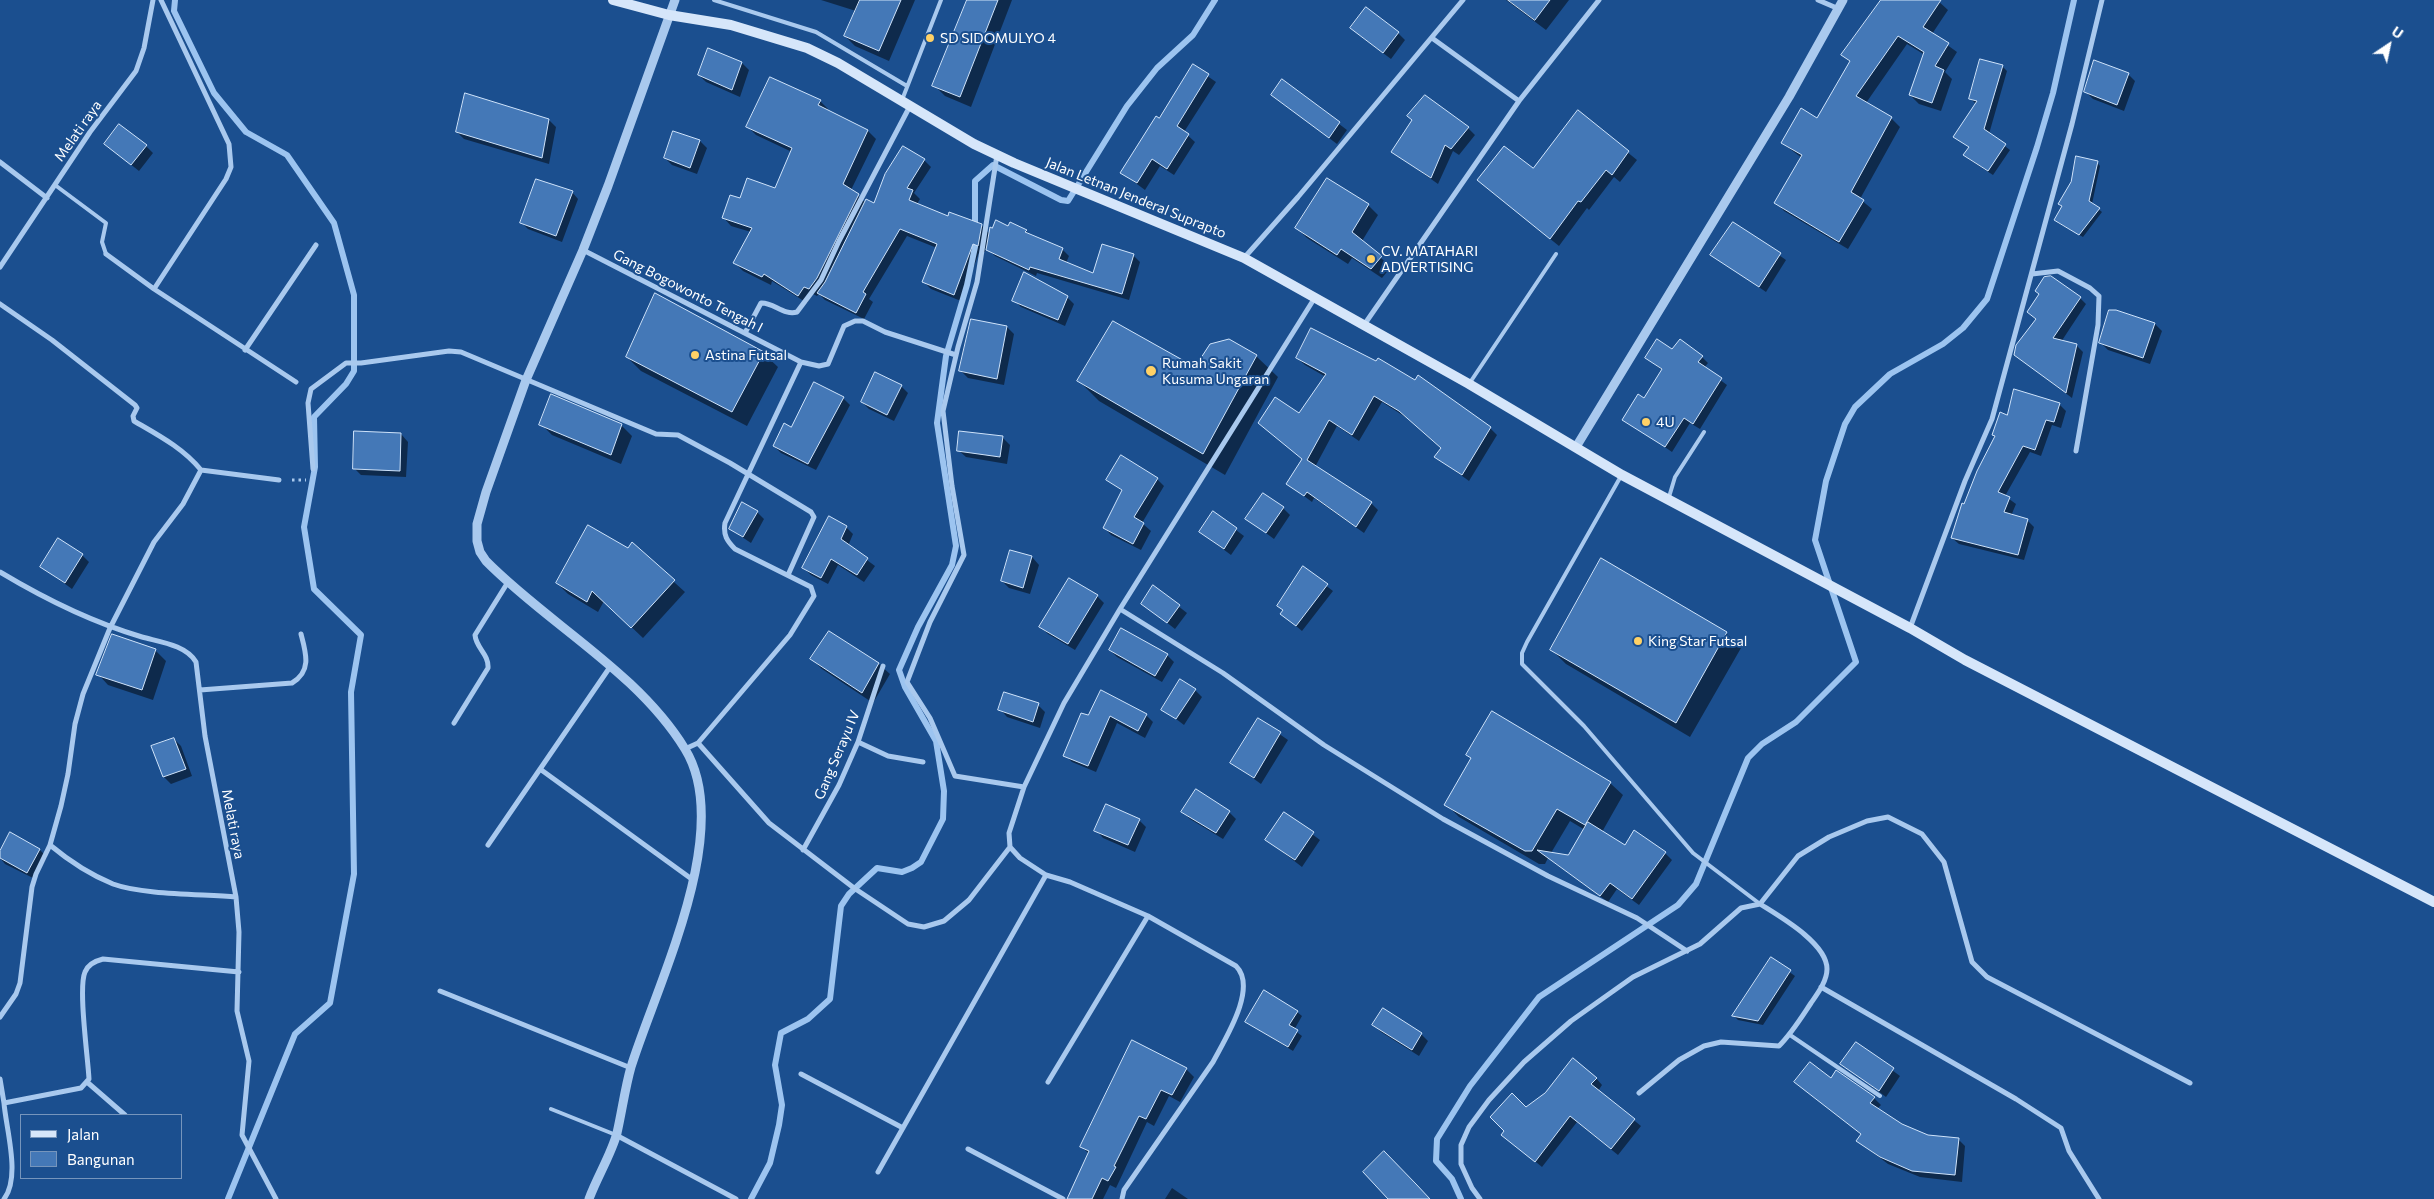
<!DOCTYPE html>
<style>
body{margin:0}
#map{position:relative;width:2434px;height:1199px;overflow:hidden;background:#1b4f8f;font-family:Commissioner,sans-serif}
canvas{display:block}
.legend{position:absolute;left:20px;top:1114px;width:162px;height:65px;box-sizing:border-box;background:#1b4f8f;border:1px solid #7695bc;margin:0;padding:6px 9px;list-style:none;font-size:15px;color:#fff}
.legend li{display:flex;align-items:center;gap:10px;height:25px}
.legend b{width:25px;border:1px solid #7695bc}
.north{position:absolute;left:2364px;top:20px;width:50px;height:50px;-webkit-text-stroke:4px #1b4f8f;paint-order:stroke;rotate:34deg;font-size:14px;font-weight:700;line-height:20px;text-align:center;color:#fff}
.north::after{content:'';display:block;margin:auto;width:18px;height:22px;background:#fff;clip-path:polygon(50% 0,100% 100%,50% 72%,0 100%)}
</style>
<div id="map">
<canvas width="2434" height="1199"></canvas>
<ul class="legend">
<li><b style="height:6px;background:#d6e6fa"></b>Jalan</li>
<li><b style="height:14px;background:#4478b7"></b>Bangunan</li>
</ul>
<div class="north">U</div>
</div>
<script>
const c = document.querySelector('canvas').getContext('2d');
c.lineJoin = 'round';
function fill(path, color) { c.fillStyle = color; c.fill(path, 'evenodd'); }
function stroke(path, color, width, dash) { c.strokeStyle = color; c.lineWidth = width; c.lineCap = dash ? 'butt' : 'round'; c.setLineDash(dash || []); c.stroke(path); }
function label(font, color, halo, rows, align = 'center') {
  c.font = font + ' Commissioner,sans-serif'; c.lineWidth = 4; c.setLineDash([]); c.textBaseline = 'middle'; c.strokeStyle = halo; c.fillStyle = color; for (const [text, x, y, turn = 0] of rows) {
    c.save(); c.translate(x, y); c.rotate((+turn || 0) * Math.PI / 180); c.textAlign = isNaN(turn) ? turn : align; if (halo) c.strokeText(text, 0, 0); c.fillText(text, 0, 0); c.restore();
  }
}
const shadow = new Path2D(`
 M821 0H915L889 61 855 46 845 36 856 11Z
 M966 0H1012L971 107 945 96 934 85 968 2Z
 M1506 0H1569L1546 30Z
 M1882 0H1937L1948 10 1932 34 1957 52 1945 72 1952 79 1941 111 1919 104 1910 95 1925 55 1907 44 1866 103 1891 118 1900 127 1860 199 1872 209 1848 249 1784 211 1776 202 1802 158 1782 143 1818 119 1851 63 1843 55Z
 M1398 33 1405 40 1391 59 1359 35Z
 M742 63 749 70 740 97 706 82 699 75Z
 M1193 66 1216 82 1184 132 1195 142 1174 175 1160 166 1145 190 1122 173Z
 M2002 66 2007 71 1989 134 2010 150 1993 175 1970 160 1965 155 1970 148 1955 137 1976 104 1971 99Z
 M2128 74 2135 81 2124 111 2093 99 2086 92Z
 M1283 81 1347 130 1337 144 1272 95Z
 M820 101 828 109 827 111 868 131 876 139 851 190 866 203 874 205 924 160 931 167 914 193 920 199 917 204 949 218 981 225 990 234 1009 228 1026 231 1031 236 1062 249 1069 256 1066 263 1094 275 1133 255 1140 262 1129 300 1037 273 1036 276 995 256 986 247 985 252 980 250 961 301 931 289 924 282 937 248 907 236 869 299 873 302 864 319 825 300 819 294 817 296 813 294 807 303 772 281 771 285 743 271 735 263 751 232 731 226 723 217 740 200 775 190 792 152 756 135 748 127Z
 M1578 112 1637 160 1620 182 1614 177 1589 210 1587 208 1559 246 1487 188 1533 170Z
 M549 120 556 127 549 164 464 139 457 132Z
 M1468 128 1475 135 1459 155 1453 151 1438 184 1393 152Z
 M700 141 707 148 697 174 672 165 665 158Z
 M105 144 146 146 153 153 139 171Z
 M2097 162 2100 166 2092 204 2102 212 2083 237 2058 223 2063 207 2059 204Z
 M572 192 578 199 562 242 528 229 522 223Z
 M1368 205 1378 215 1362 241 1391 267 1382 278 1352 258 1348 264 1307 238 1297 228Z
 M1733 223 1786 260 1766 292 1712 255Z
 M2040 295 2080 298 2086 304 2061 342 2077 346 2083 352 2072 398 2015 355 2037 320 2028 312Z
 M1067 297 1074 304 1065 326 1021 307 1014 300Z
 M2116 311 2155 324 2162 331 2150 364 2108 350 2101 343Z
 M1007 327 1014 334 1004 385 968 378 961 371Z
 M1229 340 1256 356 1278 377 1225 475 1099 401 1078 380 1195 369Z
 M763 353 778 367 747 426 641 371 627 357Z
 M1702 357 1708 363 1704 368 1727 385 1700 429 1690 423 1672 452 1624 419 1644 400 1663 371 1647 358Z
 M1297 358 1490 428 1497 435 1469 481 1436 457 1442 449 1407 418 1382 402 1359 441 1337 426 1315 467 1371 503 1378 510 1364 533 1314 498 1312 502 1288 484 1303 459 1259 423 1299 414 1326 377 1305 365Z
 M901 386 908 393 894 421 869 409 862 402Z
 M843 398 850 405 816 470 781 453 774 446 792 429Z
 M2059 404 2066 411 2061 428 2052 425 2041 456 2030 452 2005 496 2016 504 2011 516 2027 520 2034 527 2024 560 1959 544 1952 538 1996 438 1993 435 2007 416Z
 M541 424 621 425 632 436 621 464 552 435Z
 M401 434 408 442 406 477 361 475 354 468Z
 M1003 438 1010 445 1007 464 966 457 958 450Z
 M1122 457 1157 479 1164 486 1142 523 1151 531 1141 550 1111 535 1104 527 1123 492 1108 479Z
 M1283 508 1290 515 1274 539 1247 519Z
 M757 512 764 519 751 543 730 529Z
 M1213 513 1244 536 1231 555 1200 532Z
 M846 527 853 534 848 546 875 566 864 582 838 565 828 584 811 575 804 568Z
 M632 544 685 592 643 638 604 601 598 612 568 594 557 583 629 550Z
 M1011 551 1032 557 1039 565 1030 594 1009 588 1002 581Z
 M82 555 89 562 72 589 42 567Z
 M1601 560 1726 633 1741 648 1690 737 1566 664 1551 649Z
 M1303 568 1333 591 1302 631 1282 614 1284 611 1278 605Z
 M1154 587 1187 613 1175 629 1142 603Z
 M1097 596 1104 603 1075 650 1048 634 1041 627Z
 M829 632 879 664 890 674 873 703 822 669 812 659Z
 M155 650 166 661 153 700 108 685 98 674Z
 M1110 650 1167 655 1174 662 1162 682 1117 657Z
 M1195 690 1202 697 1184 725 1163 709Z
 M1102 691 1146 715 1153 722 1145 738 1117 723 1096 772 1072 762 1065 755Z
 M1038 705 1045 712 1040 728 1007 717 1000 709Z
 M1258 719 1288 740 1261 784 1232 763Z
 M174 739 181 746 192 776 171 784 164 777Z
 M1610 783 1623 795 1602 832 1625 846 1665 853 1672 860 1639 905 1617 889 1608 902 1548 858 1545 864H1539L1459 817 1446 804ZM1570 821 1585 830 1569 856 1551 853Z
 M1183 812H1229L1236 819 1223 839 1190 819Z
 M1285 814 1320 840 1302 867 1267 840Z
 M1139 820 1146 827 1135 852 1103 838 1096 830Z
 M10 834 40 850 47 857 35 879 5 864 0 858V854Z
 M1771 959 1795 976 1763 1025 1738 1020 1734 1016Z
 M1297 1012 1302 1016 1294 1030 1302 1036 1293 1051 1246 1022Z
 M1374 1025 1421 1034 1428 1041 1419 1056 1381 1032Z
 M1856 1043 1900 1076 1886 1097 1842 1064Z
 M1186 1069 1194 1077 1180 1102 1169 1096 1154 1126 1147 1122 1116 1188 1110 1185 1103 1199H1069L1089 1154 1082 1147Z
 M1596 1078 1602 1085 1598 1091 1641 1126 1618 1155 1577 1122 1542 1167 1503 1135 1526 1109Z
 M1831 1079 1874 1098 1881 1105 1877 1109 1901 1126 1928 1136 1958 1139 1965 1146 1962 1182 1920 1177 1888 1164 1858 1141 1862 1135 1796 1082Z
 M1172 1188 1188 1199H1165Z`);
const stream = new Path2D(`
 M175 0 174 11 214 93 246 132 287 155 334 223 354 295V371L346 384 314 417 315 467 304 527 314 589 361 635 351 692 354 874 330 1003 295 1034 228 1199
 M751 1199 770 1163 779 1125 782 1105 775 1065 781 1033 808 1019 830 999 841 906 849 894 877 868 902 872 912 868 921 862 943 819 944 791 936 741 905 687 899 670 918 627 952 565 956 546 937 423 946 356 967 285 975 247V181L993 165 1061 200 1068 201 1127 106 1157 68 1193 35 1215 0
 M1461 1199 1452 1179 1436 1161 1437 1139 1470 1086 1539 997 1678 905 1696 884 1748 758 1762 744 1796 722 1856 662 1815 540 1826 481 1845 424 1855 407 1890 374 1943 344 1963 328 1987 299 2037 147 2053 93 2074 0`);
const building = new Path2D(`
 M860 0H901L879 51 844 36Z
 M967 0H998L960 97 932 86Z
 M1508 0H1550L1535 20Z
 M1881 0H1941L1923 27 1949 43 1935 66 1944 70 1932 103 1909 95 1924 52 1898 36 1856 96 1892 117 1851 192 1864 200 1839 242 1774 203 1802 155 1781 143 1801 108 1817 118 1850 61 1841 55Z
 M1366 7 1399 32 1383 53 1350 28Z
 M708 48 742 62 732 90 698 75Z
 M1980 59 2003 65 1984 129 2006 144 1988 171 1963 155 1969 147 1953 137 1977 101 1969 99Z
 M2094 60 2129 73 2117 105 2084 92Z
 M1193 64 1209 74 1177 126 1189 134 1167 169 1152 159 1137 183 1120 173 1156 116 1159 118Z
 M770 77 821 100 818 105 868 130 843 184 859 194 817 278 809 289 804 287 798 296 764 274 762 277 733 263 752 228 722 218 730 195 740 198 747 178 775 188 792 148 746 127Z
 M1282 79 1340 122 1329 138 1271 95Z
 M465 93 549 119 542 158 456 132Z
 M1425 95 1469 127 1451 149 1445 145 1431 178 1391 152 1412 120 1407 116Z
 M1578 110 1629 151 1612 175 1606 170 1581 202 1578 201 1550 239 1477 180 1504 146 1533 168Z
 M119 124 147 145 131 165 104 144Z
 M673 131 700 140 690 168 664 158Z
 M903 146 925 159 907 188 913 190 909 200 948 216 949 212 982 224 978 246 973 244 954 295 922 282 937 244 900 229 863 292 866 294 856 313 817 293 825 282 866 199 874 203 885 174Z
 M2076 156 2098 161 2089 201 2100 208 2079 235 2054 220 2062 206 2058 204 2071 182Z
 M1327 178 1369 204 1352 232 1382 256 1371 269 1341 249 1337 255 1295 228Z
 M536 179 573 191 556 236 520 223Z
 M996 220 1008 226 1010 222 1027 230 1025 232 1063 248 1059 259 1093 273 1102 244 1134 254 1122 294 1030 267 1029 270 986 250 990 227 992 228Z
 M1733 222 1781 253 1759 287 1710 255Z
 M1024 272 1068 296 1058 320 1012 301Z
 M2051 276 2081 297 2053 338 2077 344 2066 393 2014 355 2016 345 2036 319 2027 312 2039 294 2035 291 2044 277Z
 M655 293 764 352 732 412 626 357Z
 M2109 310H2116L2155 323 2143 358 2099 343Z
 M971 319 1007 326 997 379 959 371Z
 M1113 321 1195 367 1210 344 1229 339 1257 355 1203 454 1077 381Z
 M1311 328 1376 361 1378 358 1415 380 1418 375 1491 427 1462 475 1434 457 1441 448 1399 411 1374 396 1352 435 1329 420 1307 460 1372 502 1356 527 1307 492 1304 496 1286 484 1302 459 1258 423 1275 397 1299 413 1326 374 1296 358Z
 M1657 339 1672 349 1680 339 1703 356 1698 362 1722 378 1693 424 1684 418 1665 447 1622 420 1638 394 1644 398 1662 369 1645 358Z
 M875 372 902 385 887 415 861 402Z
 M814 382 844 397 808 464 773 446 784 423 791 427Z
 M2014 389 2060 403 2054 422 2046 420 2035 450 2023 446 1998 492 2010 497 2004 512 2028 519 2018 555 1951 538 1962 503 1964 504 1977 471 1995 436 1992 435 2000 412 2007 415Z
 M551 394 622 424 611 455 539 425Z
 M354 431 401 433 400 471 353 469Z
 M959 431 1003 436 1000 457 957 451Z
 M1121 455 1158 478 1134 517 1144 523 1133 544 1103 528 1122 490 1106 480Z
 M1263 493 1284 507 1266 533 1245 519Z
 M742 502 758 511 743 537 729 529Z
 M1213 511 1237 528 1224 549 1199 532Z
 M829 516 847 526 841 539 868 558 857 575 831 559 821 578 802 568Z
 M588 525 628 548 632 542 675 580 631 628 592 591 587 602 556 583Z
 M58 538 83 554 65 583 40 567Z
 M1010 550 1032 556 1023 588 1001 581Z
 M1601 558 1727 632 1676 723 1550 650Z
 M1303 566 1328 584 1296 626 1280 614 1283 610 1277 606Z
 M1069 578 1098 595 1068 644 1039 627Z
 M1153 585 1180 605 1167 623 1141 604Z
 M1121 628 1168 654 1155 676 1109 650Z
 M829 631 879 663 862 693 810 659Z
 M112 634 156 649 142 690 96 675Z
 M1180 679 1196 689 1176 719 1161 710Z
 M1101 690 1147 714 1138 731 1110 716 1088 766 1063 756 1081 713 1088 715Z
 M1004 692 1039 703 1033 722 998 710Z
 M1492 711 1611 782 1585 825 1557 809 1532 851H1525L1444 805 1471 758 1466 755Z
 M1258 718 1281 732 1254 778 1230 763Z
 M174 738 186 769 163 777 151 746Z
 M1196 789 1230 811 1216 833 1181 812Z
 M1106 804 1140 819 1128 845 1094 831Z
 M1284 812 1314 832 1295 860 1265 840Z
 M1588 822 1625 845 1634 830 1666 852 1632 899 1610 883 1600 896 1537 850 1568 855Z
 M10 832 40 849 27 873 0 858V851Z
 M1771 957 1791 970 1758 1021 1732 1016Z
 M1264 990 1298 1011 1289 1025 1298 1030 1288 1047 1245 1022Z
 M1383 1008 1422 1033 1412 1050 1372 1025Z
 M1132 1040 1187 1068 1172 1095 1161 1090 1146 1119 1139 1116 1114 1166 1116 1167 1108 1181 1102 1178 1092 1199H1067L1089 1151 1080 1147Z
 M1856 1042 1894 1068 1879 1091 1840 1064Z
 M1573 1058 1597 1078 1591 1084 1635 1119 1611 1149 1570 1116 1535 1162 1501 1135 1504 1131 1490 1117 1512 1093 1526 1107 1545 1093Z
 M1810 1062 1831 1078 1836 1070 1875 1097 1870 1103 1902 1124 1928 1135 1959 1138 1955 1175 1912 1171 1880 1157 1856 1141 1861 1134 1794 1082Z
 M1384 1151 1416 1184 1430 1199H1388L1363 1172Z`);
const path = new Path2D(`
 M292 480H306`);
const service = new Path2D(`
 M714 0 816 32 907 86
 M902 100 941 0
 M55 185 106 223 102 242 106 254
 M1469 384 1556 254
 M1621 476 1527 642 1522 653V664L1584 726 1693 853 1760 904
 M1669 497 1675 477 1704 432
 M1790 1035 1880 1096
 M551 1109 616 1135`);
const minor = new Path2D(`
 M1818 0 1839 9
 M1519 101 1599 0
 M997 155 977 282 958 347 943 411 952 486 964 555 930 622 907 682 930 718 955 776 1024 787
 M0 162 47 198
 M583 250 801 362 819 366 828 364 844 326 855 321H863L885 332 956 355
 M106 254 154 289 296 382
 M1244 258 1298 197 1463 0
 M0 267 90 132 136 71 144 48 153 0
 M2032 274 2058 271 2090 288 2099 296 2098 325 2076 451
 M154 289 226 179 231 167 229 144 161 0
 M0 304 52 340 135 405 137 408 133 416 134 421C158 435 183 448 201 470L279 480
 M1364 325 1519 101 1432 38
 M745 333 761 303C773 302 784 316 797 312L821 280 839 241 910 106
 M245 350 316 245
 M313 469 308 403 311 389 346 363H361L449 351 461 352 656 434 678 435 730 463 811 512 814 517 788 575
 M0 572C45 599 91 622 142 637 160 642 186 645 196 662L205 736 236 897 239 932 237 1011 249 1061 242 1135 276 1199
 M1120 609 1223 673 1324 745 1443 819 1548 876 1637 918 1687 951
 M1910 628 1965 481 1992 419 2072 124 2102 0
 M200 690 292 683C312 671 306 653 301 634
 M454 723 488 668C489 654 476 648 475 635L508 582
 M858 742 888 756 923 762
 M698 743 790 635 814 596 811 587 735 549C727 541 723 535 725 523L801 362
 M685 749 698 743 769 823 854 888 908 924 924 927 944 921 969 900 1010 847 1009 833 1024 787 1064 703 1120 609 1314 299
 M540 769 693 880
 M50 845C68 860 91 875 113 884 143 895 202 894 236 897
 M488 845 610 667
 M1010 847 1020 858 1046 875 1070 882 1148 916 1236 966C1258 988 1225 1039 1213 1062L1124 1190 1122 1199
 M803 850 839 785 858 742 883 666
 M1821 987 2016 1099 2061 1128 2069 1151 2099 1199
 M440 991 631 1068
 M0 1017 16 994 20 983 32 887 36 874 50 845 61 806 68 774 75 724 83 694 110 628 154 542 183 504 201 470
 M801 1074 903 1128
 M0 1079 4 1103
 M87 1082 125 1115
 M1048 1082 1148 916
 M1639 1093 1679 1060 1704 1046 1721 1042 1779 1046C1792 1033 1801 1018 1811 1003 1818 993 1827 981 1827 969 1827 943 1779 916 1760 904
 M616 1135 736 1199
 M968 1149 1063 1199
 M878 1172 1046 875
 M4 1199C21 1177 6 1129 4 1103L81 1088 89 1079C88 1058 78 988 85 972 88 964 95 961 103 959L239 972
 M1480 1199 1472 1188 1461 1164V1145L1469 1127 1489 1100 1524 1062 1571 1021 1633 977 1700 944 1741 908 1760 904 1798 856 1829 837 1867 821 1888 817 1922 834 1944 862 1972 962 1987 977 2190 1083`);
const tertiary = new Path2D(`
 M1576 447 1789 97 1843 0
 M589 1199C597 1177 611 1155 617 1133 622 1111 625 1088 631 1067 657 984 735 830 685 749 638 672 548 624 486 561L480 552 477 541V524L486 492 526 380 583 250 608 186 675 0`);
const secondary = new Path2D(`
 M613 0 669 15 731 25 807 48 838 63 974 144 1014 163 1244 258 1469 384 1622 475 1910 628 1965 660 2434 902`);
const markers = [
 [930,38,5,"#ffd166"],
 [1371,259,5,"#ffd166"],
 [695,355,5,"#ffd166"],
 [1151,371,6,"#ffd166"],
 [1646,422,5,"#ffd166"],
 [1638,641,5,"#ffd166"]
];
const poiNames = [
 ["SD SIDOMULYO 4",940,38],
 ["CV. MATAHARI",1381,251],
 ["ADVERTISING",1381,267],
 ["Astina Futsal",705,355],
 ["Rumah Sakit",1162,363],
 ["Kusuma Ungaran",1162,379],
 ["4U",1656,422],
 ["King Star Futsal",1648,641]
];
const streetNames = [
 ["Melati raya",78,131,-55],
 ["Jalan Letnan Jenderal Suprapto",1136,198,22],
 ["Gang Bogowonto Tengah I",688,291,27],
 ["Gang Serayu IV",837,755,-67],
 ["Melati raya",233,824,79]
];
fill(shadow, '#0007');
stroke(stream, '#9cc4f0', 6);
fill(building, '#4478b7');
stroke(building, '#cfe3fa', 1);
stroke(path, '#a9c9ee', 3, [2.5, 4]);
stroke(service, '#a9c9ee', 4);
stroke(minor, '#a9c9ee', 5);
stroke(tertiary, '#a9c9ee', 9);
stroke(secondary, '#d6e6fa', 10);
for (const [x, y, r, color] of markers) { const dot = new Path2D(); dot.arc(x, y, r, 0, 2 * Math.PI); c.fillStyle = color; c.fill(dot); stroke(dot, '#1b4f8f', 2); }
label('14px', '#fff', '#1b4f8f', poiNames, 'left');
label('14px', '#fff', '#1b4f8f', streetNames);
</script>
